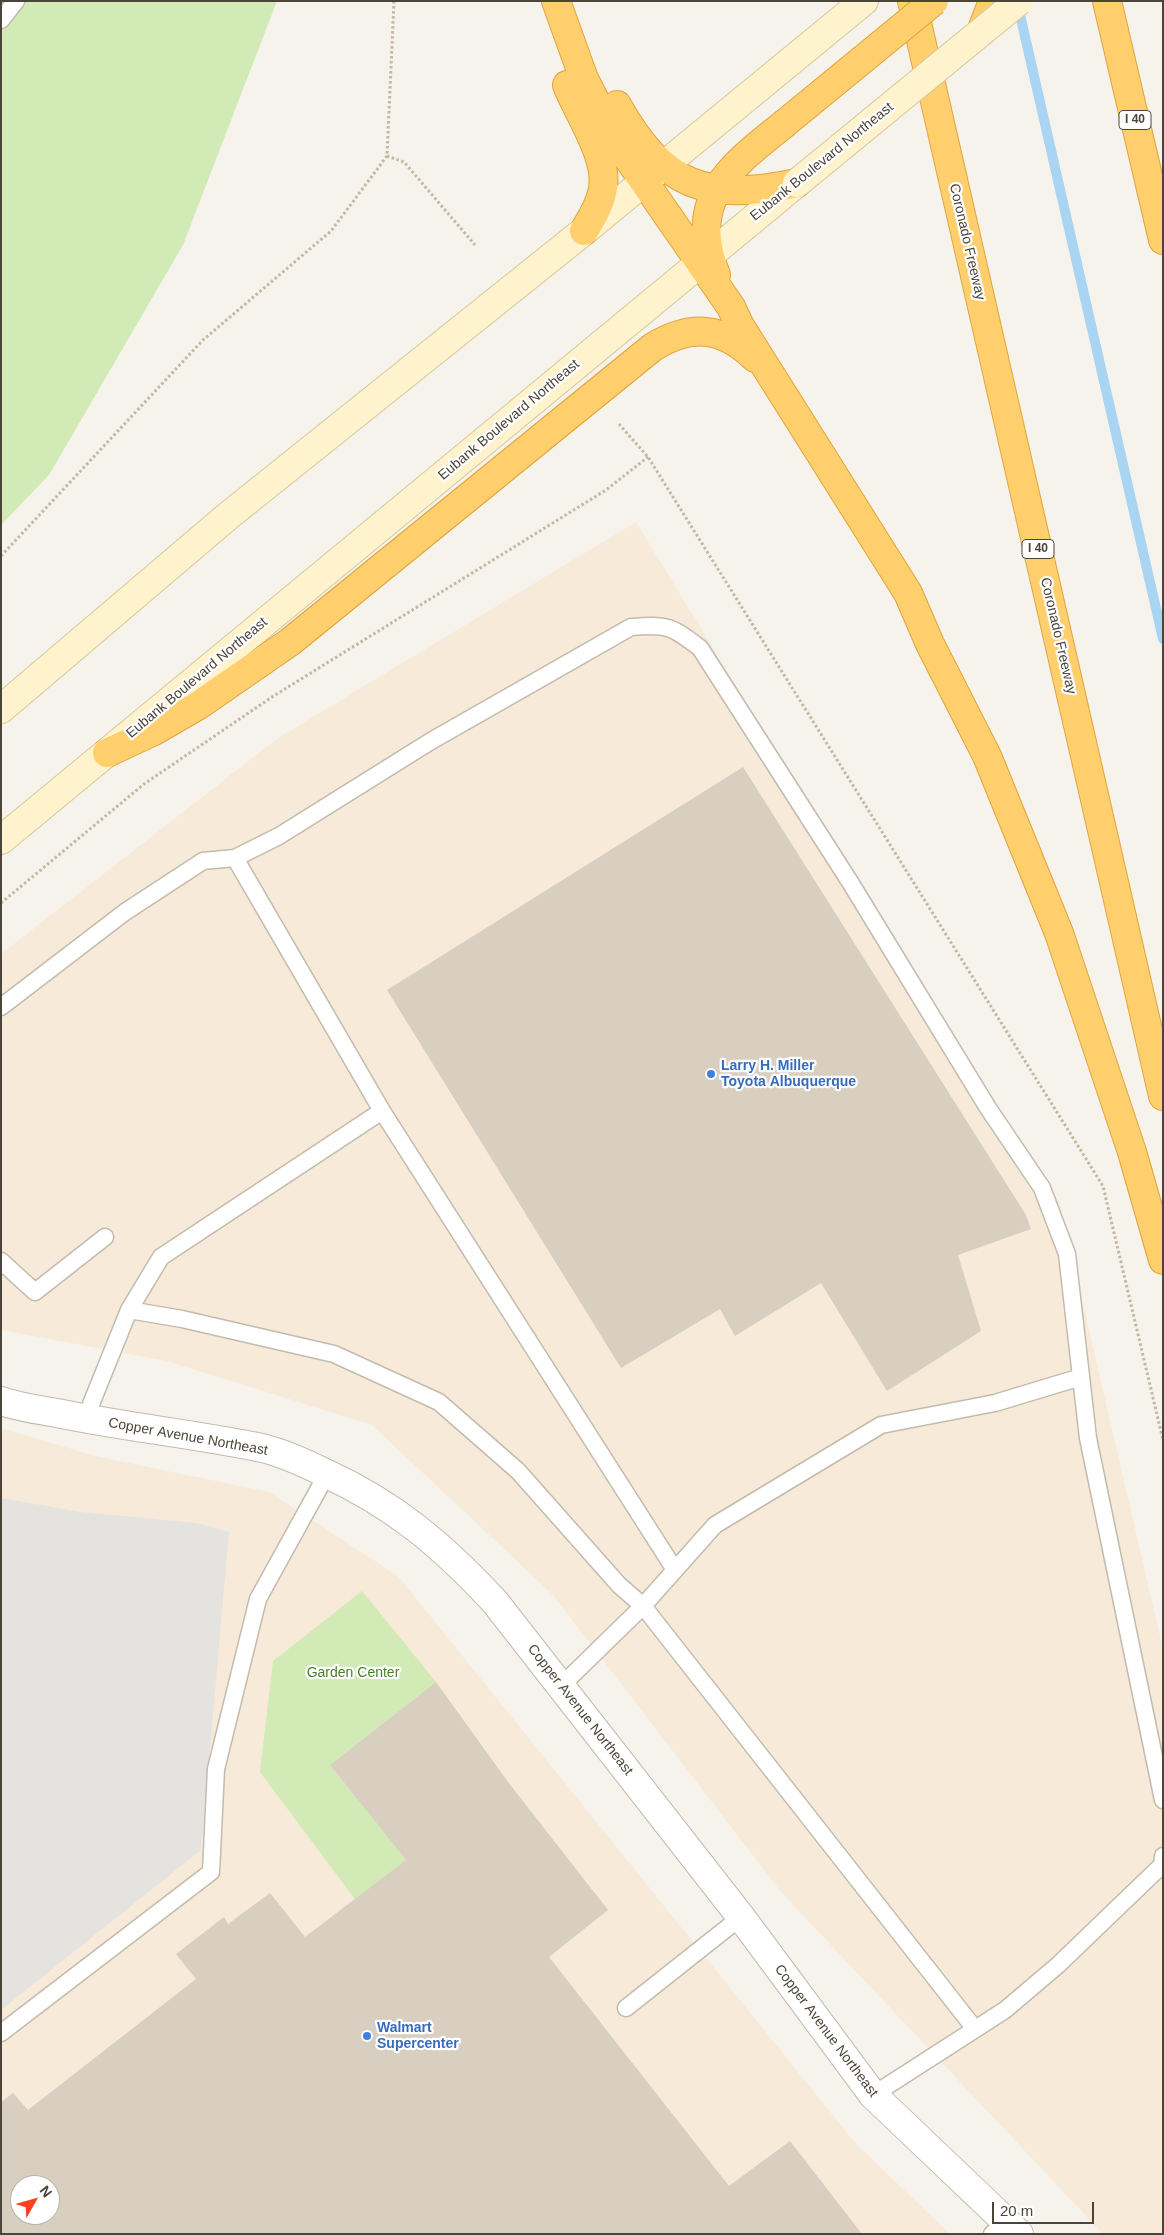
<!DOCTYPE html>
<style>
body{margin:0}
#map{position:relative;width:1164px;height:2235px;overflow:hidden;background:#f6f3ec;font-family:Helvetica,sans-serif}
canvas{display:block}
.frame{position:absolute;inset:0;border:2px solid #4b4439;pointer-events:none}
.north{position:absolute;left:10px;top:2175px;width:50px;height:50px;box-sizing:border-box;background:#fff;border:1px solid #b7b4b0;border-radius:50%;rotate:52deg;font-size:14px;font-weight:700;line-height:20px;text-align:center;color:#4b4439}
.north::after{content:'';display:block;margin:auto;width:18px;height:22px;background:#fc3f1d;clip-path:polygon(50% 0,100% 100%,50% 72%,0 100%)}
.scale{position:absolute;left:992px;top:2202px;width:102px;height:22px;box-sizing:border-box;border:2px solid #4b4439;border-top:0;padding-left:6px;font-size:15px;line-height:18px;white-space:nowrap;color:#4b4439;-webkit-text-stroke:4px #fff;paint-order:stroke}
</style>
<div id="map">
<canvas width="1164" height="2235"></canvas>
<div class="frame"></div>
<div class="north">N</div>
<div class="scale">20 m</div>
</div>
<script>
const c = document.querySelector('canvas').getContext('2d');
c.lineJoin = 'round';
function fill(path, color) { c.fillStyle = color; c.fill(path, 'evenodd'); }
function stroke(path, color, width, dash) { c.strokeStyle = color; c.lineWidth = width; c.lineCap = dash ? 'butt' : 'round'; c.setLineDash(dash || []); c.stroke(path); }
function label(font, color, halo, rows, align = 'center') {
  c.font = font + ' Helvetica,sans-serif'; c.lineWidth = 4.5; c.setLineDash([]); c.textBaseline = 'middle'; c.strokeStyle = halo; c.fillStyle = color; for (const [text, x, y, turn = 0] of rows) {
    c.save(); c.translate(x, y); c.rotate((+turn || 0) * Math.PI / 180); c.textAlign = isNaN(turn) ? turn : align; if (halo) c.strokeText(text, 0, 0); c.fillText(text, 0, 0); c.restore();
  }
}
const commercial = new Path2D(`
 M636 522 905 963 1059 1201 1163 1649V2234H1103L781 1892 553 1595 372 1425 167 1361 1 1330V954L278 738Z
 M1 1428 95 1456 269 1492 398 1576 856 2144 950 2234H1ZM20 2185H50V2215H20Z`);
const green = new Path2D(`
 M1 1H277L183 245 49 475 1 525Z
 M362 1591 436 1682 330 1765 406 1860 355 1899 260 1772 273 1661Z`);
const parking = new Path2D(`
 M1 1498 81 1512 197 1523 229 1532 201 1850 1 2010Z`);
const stream = new Path2D(`
 M1018 6 1163 639`);
const building = new Path2D(`
 M743 767 1026 1215 1031 1229 958 1255 981 1331 887 1391 821 1283 735 1336 720 1309 621 1368 387 990Z
 M436 1682 508 1782 608 1910 549 1957 729 2186 790 2141 862 2234H1V2102L13 2093 28 2110 196 1979 176 1954 224 1917 228 1924 270 1893 305 1937 406 1860 330 1765ZM20 2185H50V2215H20Z`);
const path = new Path2D(`
 M387 156 404 162 475 245
 M619 424 648 457 1103 1186 1163 1440
 M1 556 203 340 331 231 387 156 394 1
 M1 903 144 784 272 697 606 490 648 457`);
const lane = new Path2D(`
 M1 20 16 1
 M235 858 382 1111 675 1570
 M1 1007 125 912 203 861 235 858 279 836 431 741 631 627C668 624 671 626 700 648L850 882 988 1108 1042 1188 1067 1254 1088 1438 1163 1800
 M1 1261 35 1292 105 1237
 M129 1310 182 1319 334 1354 439 1402 518 1471 619 1585 643 1606 975 2029
 M85 1419 129 1310 161 1257 382 1111
 M561 1686 643 1606 715 1525 881 1425 995 1403 1081 1377
 M626 2008 741 1917
 M1 2033 211 1872 216 1769 258 1599 327 1474
 M873 2095 1005 2010 1058 1965 1162 1865 1163 1856
 M992 2234 1006 2221`);
const street = new Path2D(`
 M1 1401C19 1407 38 1410 57 1413 125 1427 194 1434 262 1448 283 1453 305 1463 325 1473 395 1505 443 1546 495 1602L741 1917 873 2095 1019 2234`);
const secondary = new Path2D(`
 M1 709 228 516 584 231 864 1
 M1 840 797 183`);
const highway = new Path2D(`
 M556 1 584 79 616 141 731 307 740 326 908 593 930 644 987 756 1059 933 1132 1152 1163 1260
 M912 1 1163 1096
 M1107 1 1163 240
 M981 32 993 1
 M567 85C579 116 611 160 602 193 599 207 591 219 584 231
 M617 105C663 187 707 202 797 183
 M716 275C686 199 730 167 784 124
 M107 753 154 731 199 705 290 642 653 347C691 324 722 326 755 358`);
const secondaryBridge = new Path2D(`
 M797 183 1019 1`);
const highwayBridge = new Path2D(`
 M784 124 934 1`);
const markers = [
 [711,1074,5,"#3f7fe0"],
 [367,2036,5,"#3f7fe0"]
];
const shields = [
 [1135,120,32],
 [1038,549,32]
];
const shieldNames = [
 ["I 40",1135,120],
 ["I 40",1038,549]
];
const streetNames = [
 ["Eubank Boulevard Northeast",822,162,-39],
 ["Coronado Freeway",967,242,77],
 ["Eubank Boulevard Northeast",509,420,-40],
 ["Coronado Freeway",1058,636,77],
 ["Eubank Boulevard Northeast",197,678,-40],
 ["Copper Avenue Northeast",188,1437,10],
 ["Copper Avenue Northeast",580,1710,52],
 ["Copper Avenue Northeast",826,2031,53]
];
const shopNames = [
 ["Larry H. Miller",721,1066],
 ["Toyota Albuquerque",721,1082],
 ["Walmart",377,2028],
 ["Supercenter",377,2044]
];
const parkNames = [
 ["Garden Center",353,1673]
];
fill(commercial, '#f7ead8');
fill(green, '#d2eab5');
fill(parking, '#e5e3e0');
stroke(stream, '#a9d4f2', 10);
fill(building, '#d8cfc1');
stroke(lane, '#c2bbae', 19);
stroke(street, '#c2bbae', 30);
stroke(secondary, '#d6c79b', 30);
stroke(highway, '#e0a43c', 30);
stroke(path, '#c4b79f', 3, [2.5, 2.5]);
stroke(lane, '#fff', 16);
stroke(street, '#fff', 28);
stroke(secondary, '#fff3cd', 28);
stroke(highway, '#ffcf6e', 28);
stroke(secondaryBridge, '#d6c79b', 30, []);
stroke(highwayBridge, '#e0a43c', 30, []);
stroke(secondaryBridge, '#fff3cd', 28);
stroke(highwayBridge, '#ffcf6e', 28);
for (const [x, y, r, color] of markers) { const dot = new Path2D(); dot.arc(x, y, r, 0, 2 * Math.PI); c.fillStyle = color; c.fill(dot); stroke(dot, '#fff', 2); }
for (const [x, y, w] of shields) { const box = new Path2D(); box.roundRect(x - w / 2, y - 9.5, w, 19, 4); c.fillStyle = '#fff'; c.fill(box); stroke(box, '#4b4439', 1); }
label('bold 12px', '#4b4439', null, shieldNames);
label('14px', '#4b4439', '#fff', streetNames);
label('bold 14px', '#366cbe', '#fff', shopNames, 'left');
label('14px', '#4a7f2a', '#fff', parkNames);
</script>
